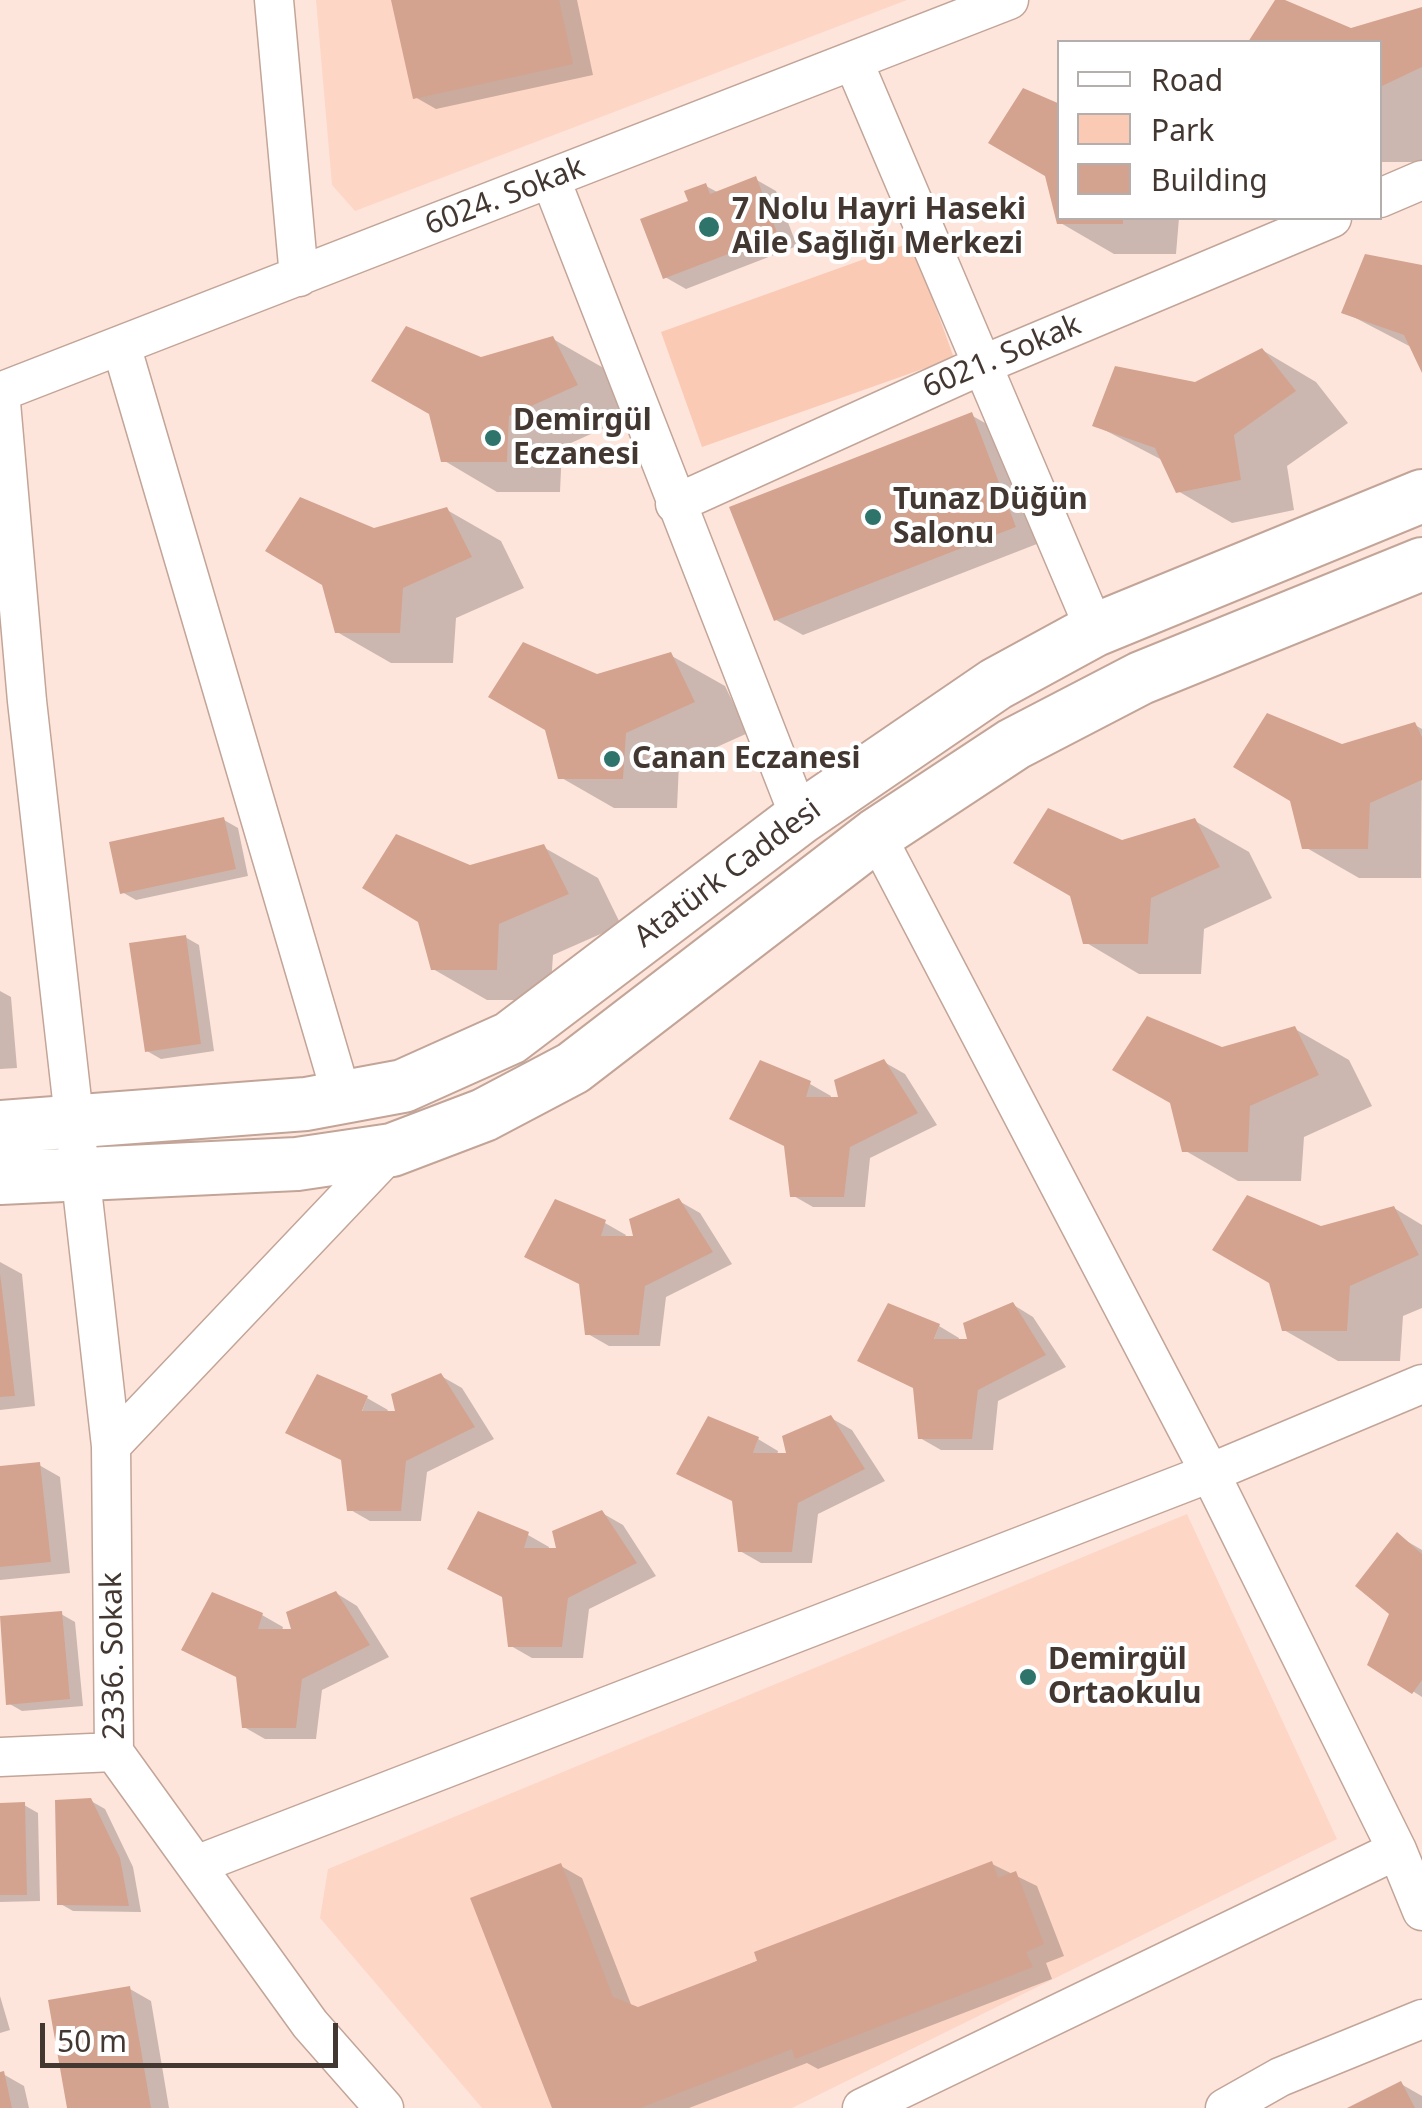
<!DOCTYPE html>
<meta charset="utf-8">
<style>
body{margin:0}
#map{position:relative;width:1422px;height:2108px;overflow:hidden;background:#fee5db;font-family:"Noto Sans",sans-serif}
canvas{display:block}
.legend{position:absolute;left:1057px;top:40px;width:325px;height:180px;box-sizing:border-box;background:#fff;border:2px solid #b4afad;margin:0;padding:12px 18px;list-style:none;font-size:30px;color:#433732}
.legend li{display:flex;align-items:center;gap:20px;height:50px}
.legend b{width:50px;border:2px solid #b4afad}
.scale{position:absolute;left:40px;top:2023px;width:298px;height:45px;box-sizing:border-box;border:5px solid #433732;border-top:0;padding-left:12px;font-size:30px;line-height:35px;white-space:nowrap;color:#433732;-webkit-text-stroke:8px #fff;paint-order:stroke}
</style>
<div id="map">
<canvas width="1422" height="2108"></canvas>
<ul class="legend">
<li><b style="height:12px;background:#fff"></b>Road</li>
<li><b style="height:28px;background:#facab5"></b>Park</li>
<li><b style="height:28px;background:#d3a38f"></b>Building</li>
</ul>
<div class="scale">50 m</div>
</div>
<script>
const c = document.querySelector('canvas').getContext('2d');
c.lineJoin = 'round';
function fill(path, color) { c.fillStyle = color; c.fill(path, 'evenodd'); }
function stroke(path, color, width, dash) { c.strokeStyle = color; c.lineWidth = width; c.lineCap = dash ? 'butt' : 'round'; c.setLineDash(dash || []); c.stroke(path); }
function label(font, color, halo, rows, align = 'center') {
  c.font = font + ' "Noto Sans",sans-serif'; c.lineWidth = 8; c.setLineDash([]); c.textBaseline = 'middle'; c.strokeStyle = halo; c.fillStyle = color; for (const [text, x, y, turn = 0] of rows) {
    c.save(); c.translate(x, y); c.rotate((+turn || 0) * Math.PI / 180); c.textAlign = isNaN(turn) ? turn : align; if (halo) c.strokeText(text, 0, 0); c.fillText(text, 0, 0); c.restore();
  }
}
const built = new Path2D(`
 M316 0H907L355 211 332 185Z
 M1187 1514 1337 1839 792 2108H482L320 1918 328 1869Z`);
const green = new Path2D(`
 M912 242 954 358 702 447 661 332Z`);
const shadow = new Path2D(`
 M393 0H577L593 75 436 109 415 97Z
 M1278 0 1351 30 1422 10V162H1380V42H1251Z
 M1024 92 1060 218H1179L1176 254H1114L1059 222Z
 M755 179 776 191 797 246 686 289 665 277 691 202 706 186 719 193Z
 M1422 268V367L1413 348 1344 312Z
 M553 339 607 370 631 416 562 447 560 492H497L443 460 431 411 480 360Z
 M1262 350 1316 382 1348 423 1287 466 1294 510 1232 523 1178 491 1164 461 1095 425 1195 385Z
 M971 415 999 431 1042 542 803 635 776 620Z
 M447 510 501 541 524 588 456 618 453 663H391L337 632 374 531Z
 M670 655 725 686 748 733 679 764 677 808H614L560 777 597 676Z
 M1415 725 1422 729 1421 878H1359L1305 847 1292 799 1342 746Z
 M224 820 238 828 248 876 136 900 122 892Z
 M1195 821 1249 852 1272 898 1204 929 1201 974H1139L1085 942 1122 842Z
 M543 847 598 878 621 925 553 955 550 1000H487L433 969 470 868Z
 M185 937 199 945 214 1051 161 1059 147 1051Z
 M0 991 11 997 17 1068 0 1069Z
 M1295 1029 1349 1060 1372 1106 1304 1137 1301 1181H1238L1184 1150 1222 1050Z
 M884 1062 905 1074 937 1125 870 1158 865 1207H813L792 1195 787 1146 761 1064 810 1084 831 1096 830 1100H842Z
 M679 1201 700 1213 732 1264 666 1297 660 1346H609L588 1334 582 1285 557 1202 605 1223 626 1235 624 1239H637Z
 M1394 1208 1422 1225V1308L1403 1316 1400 1361H1338L1284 1330 1321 1229Z
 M0 1262 22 1274 35 1406 0 1410Z
 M1012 1304 1033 1317 1066 1367 998 1401 993 1450H941L920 1438 915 1388 939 1326 959 1338 958 1342H970Z
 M441 1376 462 1388 494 1439 427 1472 421 1521H370L349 1509 344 1460 367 1398 388 1410 386 1414H398Z
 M831 1418 852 1430 885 1481 818 1514 812 1563H761L740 1551 734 1502 758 1439 778 1451 777 1456H789Z
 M39 1465 60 1477 70 1573 0 1580V1469Z
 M602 1513 623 1525 656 1576 589 1609 583 1658H532L511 1646 505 1597 480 1514 528 1535 549 1547 548 1551H560Z
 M1398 1536 1422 1550V1697L1370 1664 1392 1613Z
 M336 1593 357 1606 389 1657 322 1690 316 1739H265L244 1727 239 1678 213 1595 262 1615 283 1627 282 1631H294Z
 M61 1614 75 1622 83 1706 22 1711 8 1703Z
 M91 1801 105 1809 133 1867 141 1912 73 1911 59 1903Z
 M0 1805H24L38 1813 40 1901 0 1902Z
 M992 1864 1037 1886 1064 1956 1046 1963 1052 1979 818 2069 807 2063 689 2108H554L561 1866 582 1878 632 2007 638 2010Z
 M130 1989 151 2001 169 2108H69Z
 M0 1996 10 2030 0 2033Z
 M3 2074 24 2086 29 2108H0Z
 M1401 2084 1422 2096V2108H1353Z`);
const building = new Path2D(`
 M391 0H559L573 64 413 99Z
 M1275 0H1285L1351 28 1422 7V67L1380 87V42H1248Z
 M1023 88 1060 104V218H1123V224H1057L1045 176 988 143Z
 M756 176 778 235 663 279 640 219 688 201 684 191 706 183 710 194Z
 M1365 254 1422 265V373L1404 335 1341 313Z
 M406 326 481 357 553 336 578 385 509 416 507 462H441L429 414 371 381Z
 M1262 348 1296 391 1234 435 1241 480 1176 493 1155 448 1092 426 1115 366 1195 382Z
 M972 412 1016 527 774 621 729 507Z
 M300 497 374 528 447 507 472 557 403 588 400 633H335L322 585 265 551Z
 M523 642 597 674 671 652 695 702 626 733 623 779H558L545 730 488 697Z
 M1267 713 1342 744 1415 722 1422 737V780L1370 803 1368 849H1302L1290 801 1233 767Z
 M1048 808 1122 840 1195 818 1220 867 1151 898 1148 944H1083L1070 896 1013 863Z
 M224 817 236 869 120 894 109 842Z
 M396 834 470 865 544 844 569 894 499 924 497 970H431L418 922 362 888Z
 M186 935 201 1044 145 1052 129 943Z
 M1147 1016 1222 1047 1295 1026 1319 1075 1250 1106 1248 1152H1182L1170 1103 1112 1070Z
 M884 1059 918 1113 850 1147 844 1197H790L784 1146 729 1119 760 1060 811 1081 806 1097H838L834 1080Z
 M1247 1195 1321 1226 1394 1206 1419 1255 1350 1286 1347 1331H1282L1269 1283 1212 1250Z
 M679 1198 713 1252 645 1286 639 1335H585L579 1284 524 1257 555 1199 606 1220 601 1236H633L629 1219Z
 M0 1273 15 1396 0 1397Z
 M1013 1302 1046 1355 978 1390 972 1439H918L913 1388 857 1361 888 1303 940 1324 934 1339H967L963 1323Z
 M441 1373 475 1427 406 1461 401 1511H347L341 1460 285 1433 317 1374 368 1396 362 1411H395L391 1394Z
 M831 1415 865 1469 798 1503 792 1552H738L732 1501 676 1474 708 1416 759 1437 753 1453H786L782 1436Z
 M40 1462 51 1562 0 1567V1466Z
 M602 1510 637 1563 568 1598 562 1647H508L502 1597 447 1569 478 1511 529 1532 524 1548H556L552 1531Z
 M1397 1532 1422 1554V1680L1412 1694 1367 1665 1389 1614 1355 1586Z
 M336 1591 370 1645 302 1679 296 1728H242L236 1677 181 1650 212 1592 263 1613 258 1629H291L286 1612Z
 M62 1611 70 1699 6 1705 0 1616Z
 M91 1798 120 1858 129 1906 57 1905 55 1800Z
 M25 1802 27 1895H0V1803Z
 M992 1861 998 1878 1016 1871 1044 1944 1026 1952 1033 1967 795 2059 792 2049 640 2108H552L470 1898 561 1863 613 1997 638 2007 757 1961 754 1952Z
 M130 1986 151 2108H67L48 2000Z
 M4 2071 12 2108H0V2072Z
 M1401 2081 1415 2108H1347Z`);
const street = new Path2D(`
 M274 0 299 277
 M854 63 1095 630
 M551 180 800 818
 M1380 198 1422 180
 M121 345 342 1097
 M0 391 27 701 111 1446 114 1752 310 2024 384 2108
 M0 392 1009 0
 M675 504 982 365 1332 218
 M876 835 1210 1473 1397 1850 1422 1911
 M111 1446 392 1150
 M0 1757 114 1752
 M196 1865 1210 1473 1422 1384
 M862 2108 1397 1850
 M1225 2108 1280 2077 1422 2019`);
const secondary = new Path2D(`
 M0 1127 306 1104 403 1086 510 1038 800 818 996 684 1095 630 1422 496
 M0 1178 297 1164 392 1150 484 1115 573 1068 876 835 1014 744 1141 678 1422 564`);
const markers = [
 [709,227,12,"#2e746b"],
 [493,438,10,"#2e746b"],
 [873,517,10,"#2e746b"],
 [612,759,10,"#2e746b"],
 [1028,1677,10,"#2e746b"]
];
const streetNames = [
 ["6024. Sokak",505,197,-21],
 ["6021. Sokak",1002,357,-23],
 ["Atatürk Caddesi",728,874,-37],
 ["2336. Sokak",114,1656,-91]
];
const poiNames = [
 ["7 Nolu Hayri Haseki",732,210],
 ["Aile Sağlığı Merkezi",732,244],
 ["Demirgül",513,421],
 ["Eczanesi",513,455],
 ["Tunaz Düğün",893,500],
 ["Salonu",893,534],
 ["Canan Eczanesi",632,759],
 ["Demirgül",1048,1660],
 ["Ortaokulu",1048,1694]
];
fill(built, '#fdd6c6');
fill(green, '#facab5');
fill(shadow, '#0003');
fill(building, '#d3a38f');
stroke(street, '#c2a598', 41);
stroke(secondary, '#c2a598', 56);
stroke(street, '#fff', 38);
stroke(secondary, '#fff', 52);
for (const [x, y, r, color] of markers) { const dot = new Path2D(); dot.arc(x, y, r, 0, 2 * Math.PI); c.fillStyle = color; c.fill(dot); stroke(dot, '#fff', 4); }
label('30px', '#433732', '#fff', streetNames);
label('bold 30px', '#433732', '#fff', poiNames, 'left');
</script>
